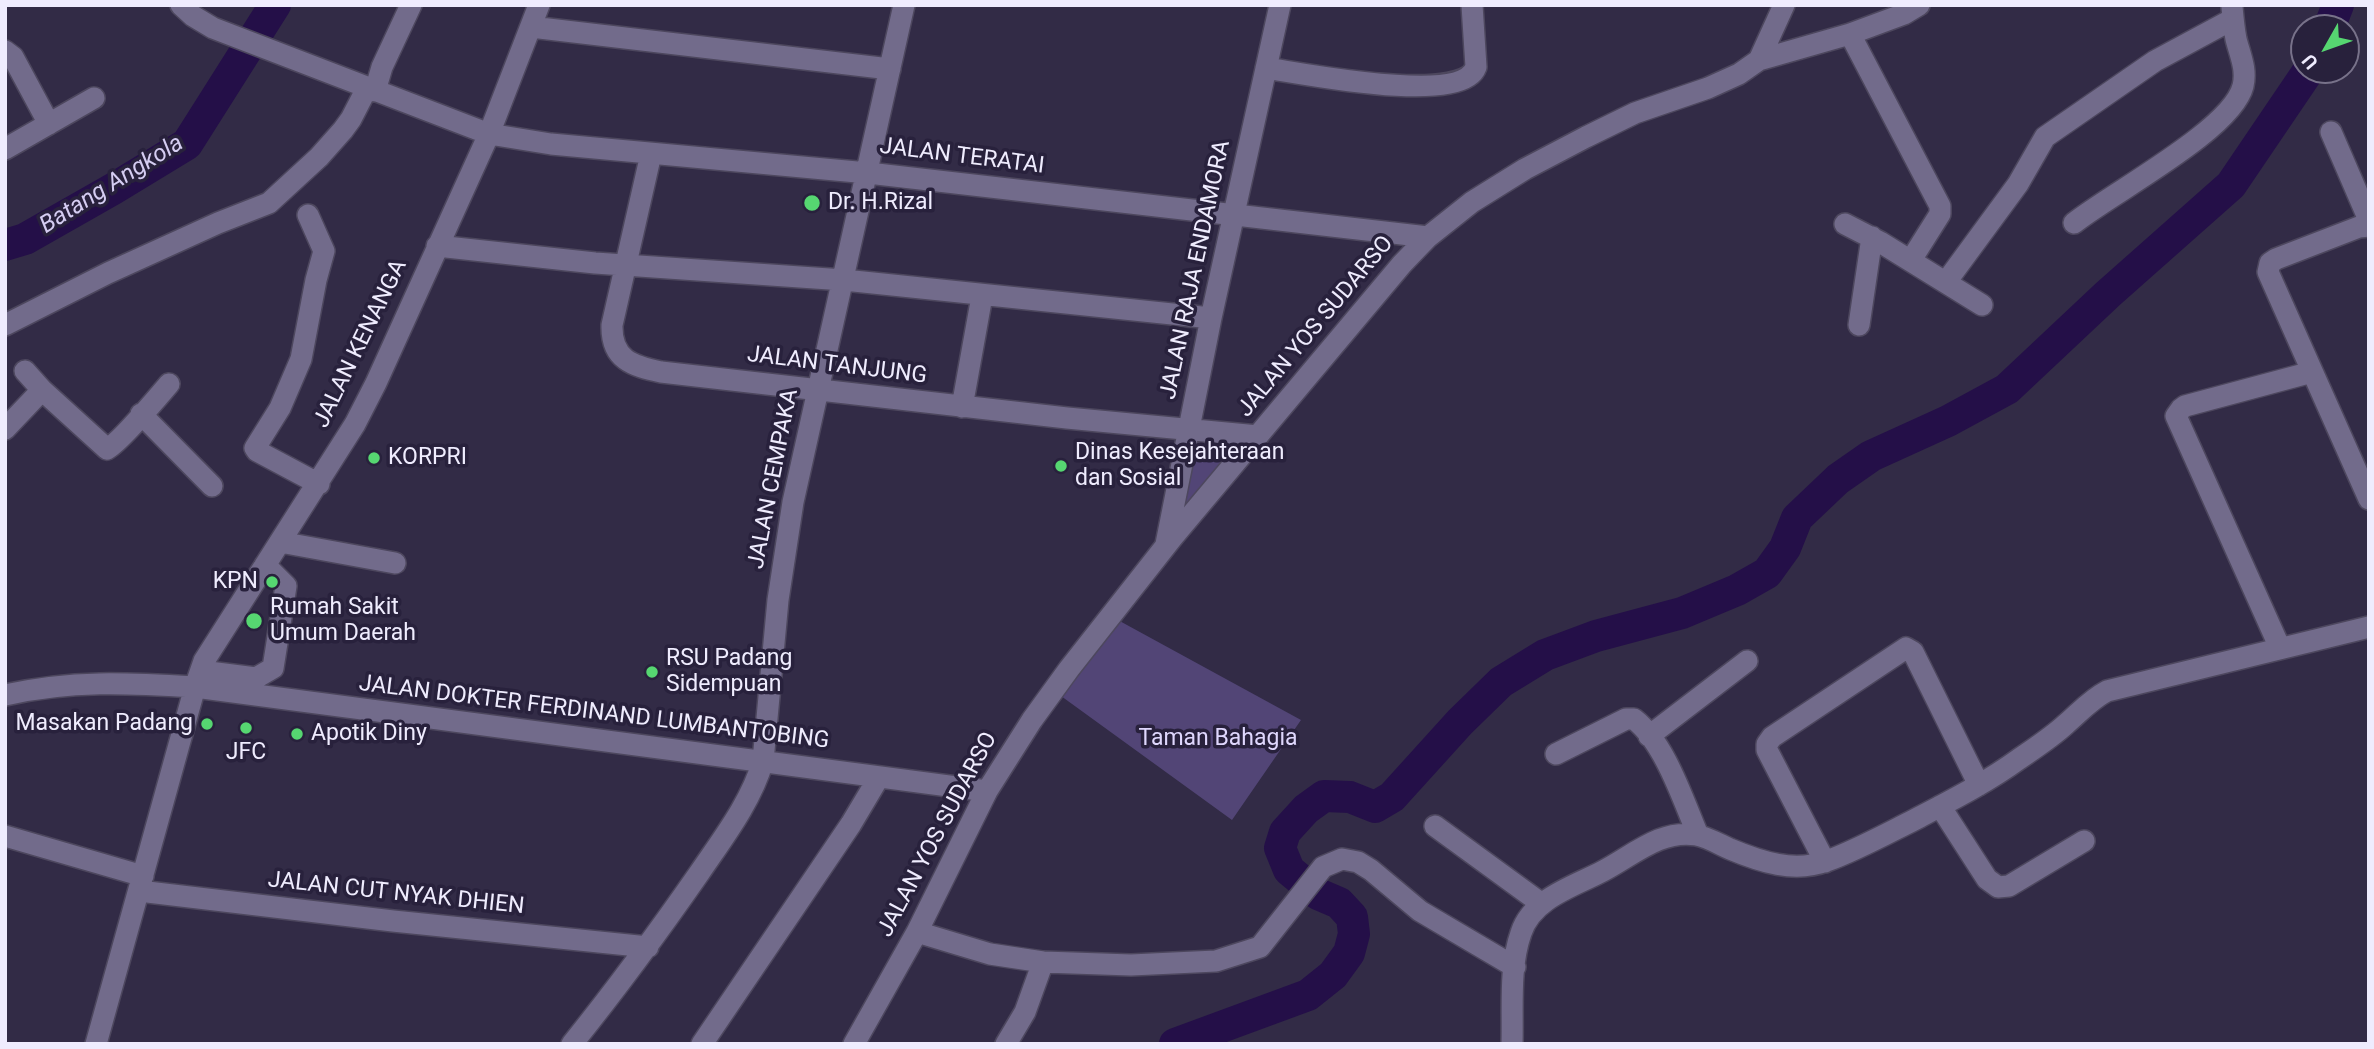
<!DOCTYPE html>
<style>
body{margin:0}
#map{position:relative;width:2374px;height:1049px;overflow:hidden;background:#322b46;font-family:Roboto,sans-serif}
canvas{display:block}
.frame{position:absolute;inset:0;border:7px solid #efecfe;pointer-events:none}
.north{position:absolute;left:2290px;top:14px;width:70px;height:70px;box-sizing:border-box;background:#28213c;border:2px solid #78728a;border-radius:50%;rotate:230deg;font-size:19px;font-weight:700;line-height:28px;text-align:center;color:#efecfe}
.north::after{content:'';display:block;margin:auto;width:24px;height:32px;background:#56d671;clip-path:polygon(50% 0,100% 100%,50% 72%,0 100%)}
</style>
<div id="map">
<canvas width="2374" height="1049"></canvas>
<div class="frame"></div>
<div class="north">U</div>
</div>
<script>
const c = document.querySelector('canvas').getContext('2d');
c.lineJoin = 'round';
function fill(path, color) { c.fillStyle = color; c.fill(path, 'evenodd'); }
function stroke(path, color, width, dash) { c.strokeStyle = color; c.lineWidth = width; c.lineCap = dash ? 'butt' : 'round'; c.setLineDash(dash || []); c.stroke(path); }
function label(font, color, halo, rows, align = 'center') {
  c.font = font + ' Roboto,sans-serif'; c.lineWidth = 7; c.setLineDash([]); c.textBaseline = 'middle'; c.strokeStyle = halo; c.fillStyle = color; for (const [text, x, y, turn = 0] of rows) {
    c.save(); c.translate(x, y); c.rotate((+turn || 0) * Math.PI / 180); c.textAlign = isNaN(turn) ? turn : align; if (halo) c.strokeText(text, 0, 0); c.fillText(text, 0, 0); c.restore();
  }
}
const green = new Path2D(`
 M1191 433 1251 439 1171 537Z
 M1116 619 1301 720 1232 820 1061 696Z`);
const river = new Path2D(`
 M2329 28 2338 5
 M5 245 25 239 113 189 187 144 275 5
 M1175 1044 1308 995 1333 975 1349 953 1354 934 1352 917 1339 903 1318 894 1289 870 1280 848 1285 832 1306 809 1324 796 1350 797 1375 807 1392 797 1460 722 1501 682 1545 655 1596 636 1682 613 1737 590 1767 573 1785 548 1797 518 1838 479 1871 456 1948 421 2007 389 2108 294 2231 185 2309 70`);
const minor = new Path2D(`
 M181 5 193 16 213 28 489 134 551 144 868 173 1428 237
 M531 27 890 69
 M1850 34 1940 206V214L1911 260
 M5 51 13 57 49 124
 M1759 60 1784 5
 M1266 68C1301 73 1462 106 1476 67L1472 5
 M375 91 382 67 411 5
 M2331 132 2369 220
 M5 149 94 98
 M651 154 612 325C611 360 633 366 661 372L1067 418 1258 436
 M308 215 324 251 316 280 301 359 280 408 255 448 257 451 319 484
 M2074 223C2113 192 2232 130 2243 86 2247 69 2240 55 2236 39 2234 29 2233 18 2232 7
 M1845 224 1880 242 1982 305
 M2369 226 2359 227 2276 259 2270 263 2268 272 2369 499
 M437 246 595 263 844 280 1211 318
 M1946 282 2018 184 2045 137 2155 61 2233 19
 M5 325 108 273 218 223 269 203 319 157 343 130 351 119 367 88
 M1859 325 1872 237
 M25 371 42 390 107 449C119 443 158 397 169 384
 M962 407 982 296
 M141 414 212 486
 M5 429 42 390
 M280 542 395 563
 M1166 544 1211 318 1280 5
 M2280 648 2176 416 2181 409 2185 406 2312 372
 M201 671 256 678 273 668 286 586 265 565
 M5 695C72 680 127 683 195 687L987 791
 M1649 736 1747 661
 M1556 754 1626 719H1634C1665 743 1683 800 1698 835
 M1940 806 1987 879 1998 887 2009 886 2084 841
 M1435 826 1542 904
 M5 836 143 876
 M1825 862 1767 750V744L1772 737 1906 648 1913 652 1979 785
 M139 891 393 921 648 947
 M917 932 990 954 1043 962 1131 965 1216 961 1260 947 1323 867 1342 859 1358 862 1371 870 1420 911 1515 967
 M96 1044 195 687 204 661 355 424 376 383 489 134 539 5
 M572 1044C617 988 659 931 700 872 723 838 751 802 763 761L778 600 793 502 904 5
 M702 1044 851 824 879 777
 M854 1044 917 932 987 791 1032 720 1069 669 1172 538 1402 264 1428 237 1472 202 1525 169 1586 137 1635 113 1708 88 1739 74 1759 60 1850 34 1904 14 1919 5
 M1006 1044 1025 1012 1043 962
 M1512 1044C1513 1008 1509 967 1521 933 1532 898 1575 886 1603 871 1632 856 1661 829 1696 835 1707 837 1719 844 1730 849 1761 862 1794 873 1827 861 1857 850 1886 834 1914 820 1950 801 1986 783 2019 759 2035 748 2052 737 2066 724 2080 712 2090 700 2107 691L2369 627`);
const markers = [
 [812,203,9,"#56d671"],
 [374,458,7,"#56d671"],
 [1061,466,7,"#56d671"],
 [272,582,7,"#56d671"],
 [254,621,9,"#56d671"],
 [652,672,7,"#56d671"],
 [207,724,7,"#56d671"],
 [246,728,7,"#56d671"],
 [297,734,7,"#56d671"]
];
const streetNames = [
 ["JALAN TERATAI",962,157,7],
 ["JALAN RAJA ENDAMORA",1196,270,-78],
 ["JALAN YOS SUDARSO",1316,327,-50],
 ["JALAN KENANGA",361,344,-64],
 ["JALAN TANJUNG",837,366,7],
 ["JALAN CEMPAKA",774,479,-79],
 ["JALAN DOKTER FERDINAND LUMBANTOBING",594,713,7],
 ["JALAN YOS SUDARSO",938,835,-62],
 ["JALAN CUT NYAK DHIEN",396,894,6]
];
const poiNames = [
 ["Dr. H.Rizal",828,203],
 ["Dinas Kesejahteraan",1075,453],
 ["dan Sosial",1075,479],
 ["KORPRI",388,458],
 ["KPN",258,582,"right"],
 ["Rumah Sakit",270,608],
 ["Umum Daerah",270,634],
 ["RSU Padang",666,659],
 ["Sidempuan",666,685],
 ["Masakan Padang",193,724,"right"],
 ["Apotik Diny",311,734],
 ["JFC",246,753,"center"]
];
const parkNames = [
 ["Taman Bahagia",1218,739]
];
const waterNames = [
 ["Batang Angkola",112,185,-32]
];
fill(green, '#524576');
stroke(river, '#240f48', 32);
stroke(minor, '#4d475e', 24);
stroke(minor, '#726b8b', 21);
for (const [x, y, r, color] of markers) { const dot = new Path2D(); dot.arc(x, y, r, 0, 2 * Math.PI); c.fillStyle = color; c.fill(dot); stroke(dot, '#28213c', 2.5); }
label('23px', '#efecfe', '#28213c', streetNames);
label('23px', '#efecfe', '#28213c', poiNames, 'left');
label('23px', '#dfd7fd', '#28213c', parkNames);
label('italic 24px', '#d5cdf2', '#28213c', waterNames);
</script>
